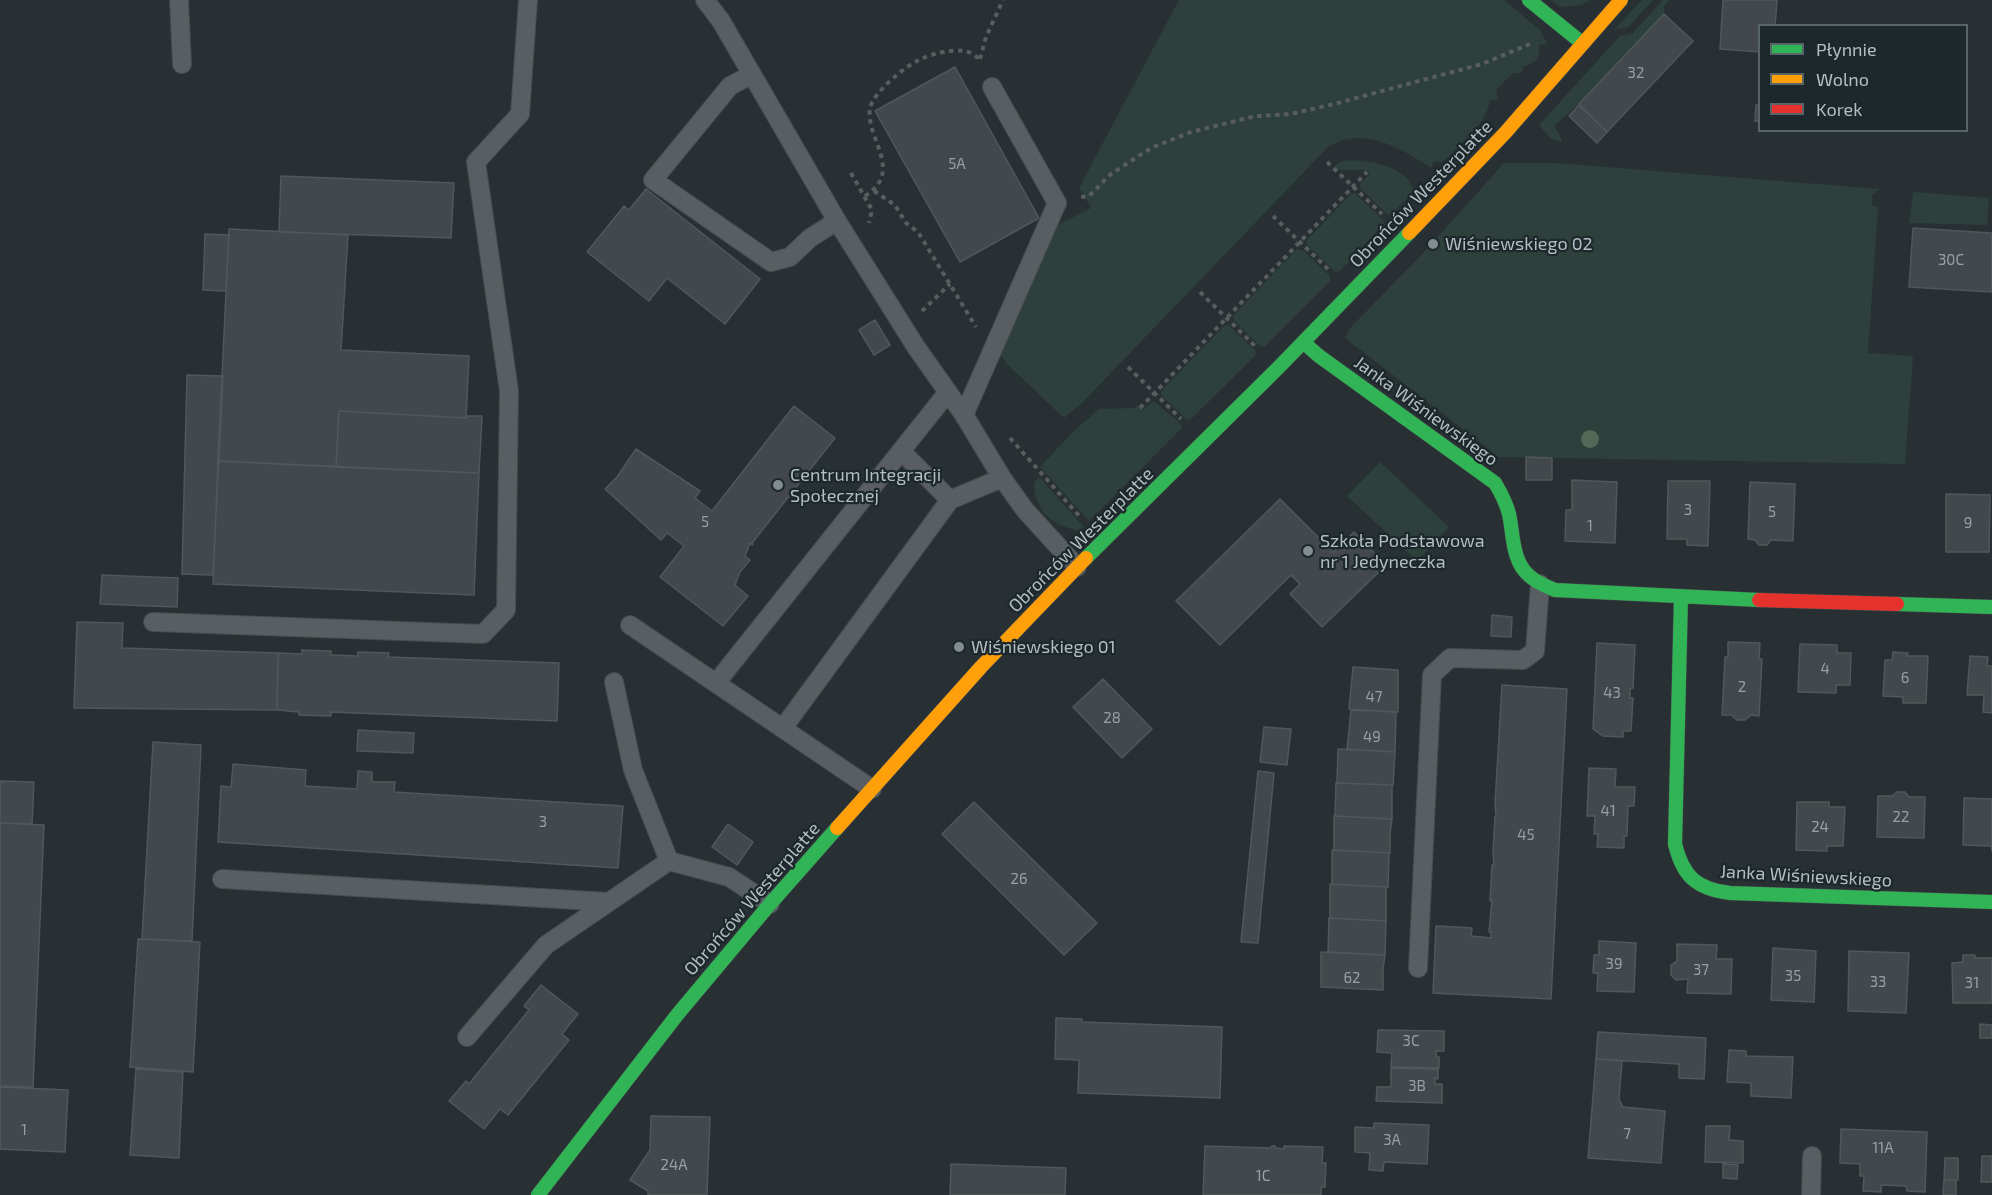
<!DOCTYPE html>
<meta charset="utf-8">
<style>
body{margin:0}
#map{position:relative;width:1992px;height:1195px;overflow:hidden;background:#283033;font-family:"Exo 2",sans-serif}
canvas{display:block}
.legend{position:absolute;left:1758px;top:24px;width:210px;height:108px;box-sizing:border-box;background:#1d282c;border:2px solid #596468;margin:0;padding:8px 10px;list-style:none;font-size:18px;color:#b3bec3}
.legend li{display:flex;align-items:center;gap:12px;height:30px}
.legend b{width:30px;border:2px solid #596468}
</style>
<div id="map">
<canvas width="1992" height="1195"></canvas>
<ul class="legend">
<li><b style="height:8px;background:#30b455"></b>Płynnie</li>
<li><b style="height:8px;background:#ff9f0a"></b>Wolno</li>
<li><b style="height:8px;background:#e5322d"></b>Korek</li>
</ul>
</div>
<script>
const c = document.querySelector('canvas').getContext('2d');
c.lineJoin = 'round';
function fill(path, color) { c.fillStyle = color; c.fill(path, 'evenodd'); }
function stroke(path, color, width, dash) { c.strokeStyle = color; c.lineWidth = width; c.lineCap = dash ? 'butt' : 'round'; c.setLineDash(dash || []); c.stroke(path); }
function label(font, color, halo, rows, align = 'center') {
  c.font = font + ' "Exo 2",sans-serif'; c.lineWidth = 4.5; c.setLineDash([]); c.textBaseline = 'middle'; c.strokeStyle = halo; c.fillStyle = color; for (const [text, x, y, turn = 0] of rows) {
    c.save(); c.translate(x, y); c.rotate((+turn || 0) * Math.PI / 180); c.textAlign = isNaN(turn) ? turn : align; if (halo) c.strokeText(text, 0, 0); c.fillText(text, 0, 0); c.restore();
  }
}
const green = new Path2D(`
 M1179 0H1504L1540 30 1547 44 1539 45C1541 57 1535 65 1523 66L1522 73H1513L1496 90 1498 100H1490C1487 123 1463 141 1448 158L1441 162 1434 161 1431 168C1401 148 1362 125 1328 147L1082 403 1064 418 1007 364 999 352 1056 226 1091 208 1079 188Z
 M1551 0H1590L1582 5 1560 7Z
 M1642 0H1653L1628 27 1614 30Z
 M1663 0H1669L1664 6V14L1579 104 1554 126 1562 139 1561 142 1550 138 1539 125 1620 36 1632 34Z
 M1349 160C1372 161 1407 166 1414 191L1392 214 1388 215 1360 188V184L1370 174 1365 170H1338L1335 168V166L1340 162Z
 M1504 163H1556L1879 189 1872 196V206L1878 207 1868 353 1913 356 1905 464 1499 457 1345 338 1350 328 1427 249Z
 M1913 192 1989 198 1987 225 1909 223Z
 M1355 193 1383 220 1384 224 1340 271 1335 272 1306 244 1307 240 1351 194Z
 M1297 249 1304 251 1330 276V281L1265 346 1261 347 1234 320 1233 316Z
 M1228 325 1256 351 1255 356 1191 419 1187 420 1161 395V391L1224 326Z
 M1154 401 1182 425 1181 429 1089 521 1040 467 1073 432 1099 409 1134 408 1137 405 1143 410Z
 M1380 462 1449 527 1417 561 1347 496Z
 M1039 477 1084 527 1079 531C1052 525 1035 512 1034 483Z`);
const building = new Path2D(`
 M1723 0H1777L1775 26H1760V52L1720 49Z
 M1664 14 1693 41 1607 132 1579 104Z
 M955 67 1039 218 960 262 875 111Z
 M1579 105 1607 132 1597 143 1569 116Z
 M1756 105H1760V121H1755Z
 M281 176 454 183 451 238 279 232Z
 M646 189 760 279 725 324 667 278 649 301 587 252 624 206 629 210Z
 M1913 228 1992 233V292L1909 287Z
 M229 229 348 235 341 350 469 356 466 418 339 411 336 467 218 461Z
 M205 234 229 235 226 291 203 290Z
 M875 320 890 345 874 355 859 330Z
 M187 375 223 376 213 575 182 574Z
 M794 406 835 438 752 543 753 544 752 545 750 543 745 556 750 560 740 572 735 585 748 596 723 626 660 577 684 546 667 533 661 540 605 489 617 477 636 449 700 491 695 498 712 511Z
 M339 411 466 418 467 416H482L479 473 336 467Z
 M1526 457 1552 458V480H1526Z
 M218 461 479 473 474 595 213 584Z
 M1572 480 1617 482 1615 543 1565 541 1566 510H1572Z
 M1668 481H1710L1708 546 1687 545V539H1667Z
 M1750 482 1795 484 1793 541 1771 540 1767 545H1759L1755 540 1748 539Z
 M1946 494 1990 495 1989 552H1946Z
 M1280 499 1333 552 1354 532 1386 565 1322 627 1290 594 1300 584 1291 575 1220 645 1176 601Z
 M102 575 178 578 177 607 100 604Z
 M1492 615 1512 617 1511 637 1491 636Z
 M77 622 123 623 122 648 278 653 277 710 74 708Z
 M1728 642 1760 643 1759 659H1762L1759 716 1751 715 1745 720H1737L1731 715H1722L1725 657H1728Z
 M1597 643 1635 645 1633 688 1630 689V698H1633L1631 731H1623V737L1603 736 1593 729Z
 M1800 644 1837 645V653H1851L1850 685H1836V693L1798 692Z
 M302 650 331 651V655L358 656V652L389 653 388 657 559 663 557 721 331 712V716L299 715V712L277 710 278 653 302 654Z
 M1893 652 1908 653 1907 656H1928L1926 703H1903V697L1883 696 1885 660H1892Z
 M1970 656 1988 657 1987 666H1992V713L1983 712 1984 695H1967Z
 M1353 667 1398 670V712L1349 709Z
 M1103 679 1152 729 1122 758 1073 707Z
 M1502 685 1567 689 1551 999 1433 993 1436 926 1472 928 1471 936 1491 938V932H1489L1492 900 1490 901 1492 865H1494L1493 852 1495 817H1496L1495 804Z
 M1351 710 1396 712 1395 752 1347 749Z
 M1264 727 1291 729 1287 765 1260 762Z
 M358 730 414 733 413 753 357 751Z
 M153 742 201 745 192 941 142 939Z
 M1338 749 1395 752 1393 785 1337 783Z
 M233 764 306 770 305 786 357 789 358 771 372 772V782H395L394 792 623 806 618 868 218 842 221 786 231 787Z
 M1589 768 1616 769 1615 787H1635L1634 806H1628L1627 836H1624V848L1597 847 1598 834H1594L1595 816H1587Z
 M1258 771 1274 773 1258 943 1241 942Z
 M0 781 34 782 32 824 0 823Z
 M1336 783 1393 785 1392 787V819L1335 816Z
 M1897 792H1905L1909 797H1925L1924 838 1877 837 1878 796H1892Z
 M1964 798 1992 799V851L1991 846 1963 845Z
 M974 802 1097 923 1064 955 942 834Z
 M1797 802H1829V807H1845L1843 846H1827V851L1796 850Z
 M1334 816 1392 819 1390 833V853L1334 850Z
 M0 823 44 825 33 1087 0 1086Z
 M728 824 753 842 737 865 712 847Z
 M1332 850 1390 853 1389 855 1388 887 1332 884Z
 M1330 884 1388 887 1386 888V921L1330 918Z
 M1329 918 1386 921 1385 955 1328 952Z
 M138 939 200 942 193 1072 130 1067Z
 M1599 941 1636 943 1634 992 1597 991 1598 973H1593L1594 955H1599Z
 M1677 944 1717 945 1716 959H1732L1731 994 1687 993 1688 979 1676 980 1671 975V965L1677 961Z
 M1773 948 1816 951 1814 1002 1771 1000Z
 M1849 951 1909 953 1906 1013 1848 1011Z
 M1321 952 1385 955 1383 969V990L1321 987Z
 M1963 955H1975V958H1992V1003H1953L1952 963 1963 962Z
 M541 985 578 1014 562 1034 569 1040 508 1115 500 1109 484 1129 449 1101 466 1081 469 1084 529 1010 524 1006Z
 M1056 1018 1082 1019V1022L1222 1027 1220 1098 1078 1093 1079 1060 1055 1059Z
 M1980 1024 1992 1025V1038H1980Z
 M1378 1030 1444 1031V1051H1436V1056L1439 1057V1068L1391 1067 1392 1053 1377 1052Z
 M1598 1032 1706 1038 1704 1079 1679 1078V1064L1596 1059Z
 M1729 1050 1746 1051V1056L1793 1057 1791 1098 1751 1096V1083L1727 1082Z
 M1596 1059 1622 1061 1619 1099 1623 1107 1665 1111 1661 1163 1588 1158Z
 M1391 1068 1438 1069V1079L1435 1078V1084H1442V1103L1376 1101 1377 1087H1391Z
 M136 1069 183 1072 179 1158 130 1155Z
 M0 1087 68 1090 65 1152 0 1149Z
 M651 1116 710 1117 707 1195H648V1191L630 1180 650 1150Z
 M1374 1123 1429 1125 1427 1164 1384 1162 1383 1171 1369 1170 1370 1153 1355 1152V1127L1374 1128Z
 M1706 1126H1730L1729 1140 1743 1141V1163L1705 1162Z
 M1841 1129 1927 1132 1925 1192 1907 1191 1906 1186 1881 1185V1192L1863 1191 1864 1176H1860V1164L1840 1163Z
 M1205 1146 1271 1148 1272 1146H1275V1148L1284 1149V1146L1323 1147 1322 1163H1326L1325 1187H1321V1195H1203Z
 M1982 1156H1992V1182H1981Z
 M1945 1158H1958V1180H1944Z
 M951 1164 1066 1168 1065 1195H950Z
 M1723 1164 1738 1165 1737 1179 1723 1178Z
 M1944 1180H1956V1195H1943Z`);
const path = new Path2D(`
 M980 59 986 37 1003 0
 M1327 162 1382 214
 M851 173 872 210 869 223
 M874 191 895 205 906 223 918 232 976 327
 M865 196C905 171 865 138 870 108 873 93 905 66 919 60 931 54 950 49 964 51 969 51 975 56 980 59
 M1081 197 1089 196 1111 174 1151 148 1191 132 1256 116 1291 114 1334 104 1482 64 1530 44
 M1273 216 1329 270
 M1200 292 1255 346
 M922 311 950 284
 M1128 367 1181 419
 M1140 408 1367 172
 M1010 438 1081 518`);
const lane = new Path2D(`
 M179 0 182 64
 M705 0 721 21 837 221 916 347 964 415 1002 478 1025 510 1077 567
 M751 75 730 86 653 180 771 262 790 257 810 238 837 221
 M964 415 1057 203 992 87
 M950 500 1002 478
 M153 622 483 634 506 610 509 391 476 162 520 114 528 0
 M630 625 872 789
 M614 682 633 770 669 861 729 877 770 904
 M716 683 948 392
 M783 728 950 500 901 451
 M222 879 609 902
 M1418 968 1432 675 1450 658 1523 660 1535 651 1540 584
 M467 1037 546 945 669 861
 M1811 1195 1812 1156`);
const fast = new Path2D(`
 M1529 0 1582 43
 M1303 342 1319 356 1495 483C1501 493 1506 502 1509 514 1513 532 1512 553 1523 569 1531 580 1543 585 1555 590L1759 600
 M1086 558 1279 367 1409 233
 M1681 597 1675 844C1683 877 1697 889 1730 893L1992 902
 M1897 604 1992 607
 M538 1195 677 1015 770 904 837 828`);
const slow = new Path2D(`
 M1409 233 1505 133 1621 0
 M837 828 981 667 1086 558`);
const jam = new Path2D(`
 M1759 600 1897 604`);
const trees = [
 [1590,439]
];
const markers = [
 [1433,244,6,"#828c91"],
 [778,485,6,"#828c91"],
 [1308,551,6,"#828c91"],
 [959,647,6,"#828c91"]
];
const numberNames = [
 ["32",1636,73],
 ["5A",957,164],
 ["30C",1951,260],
 ["3",1688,510],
 ["5",1772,512],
 ["5",705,522],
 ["9",1968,523],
 ["1",1590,526],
 ["4",1825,669],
 ["6",1905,678],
 ["2",1742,687],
 ["43",1612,693],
 ["47",1374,697],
 ["28",1112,718],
 ["49",1372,737],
 ["41",1608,811],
 ["22",1901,817],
 ["3",543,822],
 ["24",1820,827],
 ["45",1526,835],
 ["26",1019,879],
 ["39",1614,964],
 ["37",1701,970],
 ["35",1793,976],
 ["62",1352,978],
 ["33",1878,982],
 ["31",1972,983],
 ["3C",1411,1041],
 ["3B",1417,1086],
 ["1",24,1130],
 ["7",1627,1134],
 ["3A",1392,1140],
 ["11A",1883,1148],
 ["24A",674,1165],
 ["1C",1263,1176]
];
const streetNames = [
 ["Obrońców Westerplatte",1421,194,-46],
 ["Janka Wiśniewskiego",1426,411,36],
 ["Obrońców Westerplatte",1081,540,-45],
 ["Janka Wiśniewskiego",1806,876,3],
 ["Obrońców Westerplatte",752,899,-49]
];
const poiNames = [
 ["Wiśniewskiego 02",1445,244],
 ["Centrum Integracji",790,475],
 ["Społecznej",790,496],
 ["Szkoła Podstawowa",1320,541],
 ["nr 1 Jedyneczka",1320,562],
 ["Wiśniewskiego 01",971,647]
];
fill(green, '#2e403b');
fill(building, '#42484b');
stroke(building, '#50585b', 1.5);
stroke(lane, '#464c4e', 20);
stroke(fast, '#464c4e', 15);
stroke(slow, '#464c4e', 15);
stroke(jam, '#464c4e', 15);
stroke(path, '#585d60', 4, [4.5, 4.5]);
stroke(lane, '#585e61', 18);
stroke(fast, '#30b455', 14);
stroke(slow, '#ff9f0a', 14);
stroke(jam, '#e5322d', 14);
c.fillStyle = '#536857';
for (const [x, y] of trees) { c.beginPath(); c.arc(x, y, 9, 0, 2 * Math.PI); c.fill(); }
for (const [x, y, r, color] of markers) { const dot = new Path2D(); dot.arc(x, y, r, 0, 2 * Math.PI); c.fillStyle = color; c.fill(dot); stroke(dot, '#1d282c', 2); }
label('15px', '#97a0a5', null, numberNames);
label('18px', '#b3bec3', '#1d282c', streetNames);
label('18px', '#b3bec3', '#1d282c', poiNames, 'left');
</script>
